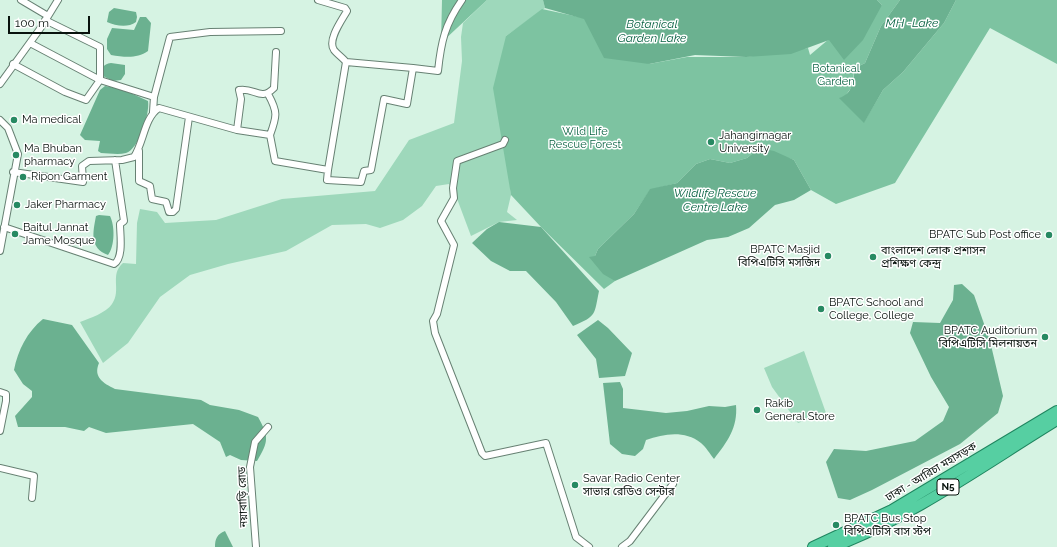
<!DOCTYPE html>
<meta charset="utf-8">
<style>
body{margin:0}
#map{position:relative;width:1057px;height:547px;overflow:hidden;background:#d6f3e3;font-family:Raleway,sans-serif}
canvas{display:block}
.scale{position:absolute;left:8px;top:16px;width:82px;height:18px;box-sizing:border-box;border:2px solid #08120d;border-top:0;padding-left:5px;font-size:12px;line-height:14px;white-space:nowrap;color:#08120d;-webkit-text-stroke:3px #fff;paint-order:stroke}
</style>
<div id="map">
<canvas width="1057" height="547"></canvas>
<div class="scale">100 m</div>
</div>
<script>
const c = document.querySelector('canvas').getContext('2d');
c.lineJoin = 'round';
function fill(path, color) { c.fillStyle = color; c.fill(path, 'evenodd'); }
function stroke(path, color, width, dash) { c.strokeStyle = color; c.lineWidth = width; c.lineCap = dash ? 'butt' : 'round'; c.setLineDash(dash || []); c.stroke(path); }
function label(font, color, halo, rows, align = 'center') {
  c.font = font + ' Raleway,"Noto Sans Bengali",sans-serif'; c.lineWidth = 3; c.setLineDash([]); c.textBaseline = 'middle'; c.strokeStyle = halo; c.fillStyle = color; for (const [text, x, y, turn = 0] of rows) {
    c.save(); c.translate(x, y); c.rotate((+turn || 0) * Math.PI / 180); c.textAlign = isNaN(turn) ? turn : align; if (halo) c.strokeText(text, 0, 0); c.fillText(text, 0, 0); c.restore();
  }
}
const green = new Path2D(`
 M487 0H543L545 8 506 36V149L511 195 507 212 517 220 499 222 471 236 456 196 449 184 436 186 422 206 403 220 380 228 366 224 332 225 286 251 228 264 190 275 160 297 128 343 103 363 80 322C90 318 106 313 112 304 122 290 109 275 123 263L136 264 137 223 140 209 157 212 165 223 216 220 282 199 375 191 409 140 454 123 462 61 461 37 463 23Z
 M804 351 826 413 798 423 772 387 764 368Z`);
const forest = new Path2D(`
 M442 0H487L441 43Z
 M877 0H900L881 26 865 63 855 68 851 88 846 95 864 122 883 90 903 72 944 23 956 0H1057V64L990 28 895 183 836 204 811 190 794 160 759 148 747 158 730 163 710 159 696 164 677 183 650 190 634 214 598 249 595 256 615 281 604 289 541 227 511 195 493 88 506 36 542 9 584 18 649 64 687 57H746L808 48 810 55 829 39 882 5Z`);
const water = new Path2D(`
 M543 0H877L882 5 863 40 844 60 829 40 791 54 746 57 695 55 649 64 604 58 584 19 545 8Z
 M900 0H956L944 23 903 72 883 90 864 123 839 98C853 94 853 81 855 68L865 63 881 26Z
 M114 8 136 12 137 17 136 22C128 28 116 26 107 22L109 12Z
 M140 17H146L151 23 148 51C137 59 124 57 111 55L107 49V39L112 28 134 30Z
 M111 63 125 65V74L121 80 113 81 103 76C100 69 103 64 111 63Z
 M105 86 122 89 148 101C150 114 139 149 126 153 118 155 108 153 101 153L98 151 100 141 85 140 80 135 100 90Z
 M759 148 774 151 794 160 811 190 794 200 775 205 749 228 728 237 707 240 615 281 603 274 589 257 595 256 598 249 634 214 650 189 677 183 696 164 710 159 730 163 747 158Z
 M99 215 110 216C115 226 115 246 108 255 89 248 93 232 96 216Z
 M499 222 541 227 599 291C594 315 597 316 573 326L556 302 526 271H510L491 261 472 243 487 229Z
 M962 284 974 295 990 341 1003 396 998 413 960 444 872 490 850 500 838 498 826 462 834 449 866 451 915 441 943 421 949 407 931 377 910 333 913 322 940 323 953 300 954 285Z
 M43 319 72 325 99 363C93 377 103 383 115 389L201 400 210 405 239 410 258 417C269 437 269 441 257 461L241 460 230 455 226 457 220 442 193 424 106 433 89 427 84 431 65 427H18L15 416 32 397V391L23 384 14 370C18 350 27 332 43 319Z
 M598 320 608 328 632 353 625 376 599 378 596 359 577 335Z
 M620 382 623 389V408L666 413 687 411 709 406 725 407 736 405C738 428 727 442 714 459 710 454 706 447 701 443 684 430 664 434 646 440L643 449 635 456 622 454 610 444 603 383Z
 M225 531 233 547H215C215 539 217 534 225 531Z`);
const minor = new Path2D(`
 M21 0 48 16
 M30 43 100 80V47L45 20
 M346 62 413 68
 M13 64 65 92 86 100 100 80 154 97 153 112
 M0 84 42 26 58 0
 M268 94C278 112 277 116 270 135
 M154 97 170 37 210 32 281 31
 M0 120 8 128 18 154 0 251
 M237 130 241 99 239 90C255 87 260 102 274 88L276 52
 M505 140 503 144 457 161 453 188 454 198 441 221 454 245 437 314 433 321 435 333 482 453 485 456 546 443 576 537 589 547
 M139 151V181L150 186 152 199 166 202 169 212H173L176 209 189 117
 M328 170 327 180 361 182 364 171 371 170 384 99 407 104 413 68 438 71C441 42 445 24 462 0
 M13 172 83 182 82 166 89 161 122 160 134 157C144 142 144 118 159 108L237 130 270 135 275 161 328 170 346 62C343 58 337 54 334 50 327 40 342 20 347 11L345 8 318 0
 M4 227 114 264C124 258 120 234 120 224L124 221 115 160
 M0 392 6 394V401L0 431
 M0 468 34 476 32 498
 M256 547 250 467 255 442 268 427
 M622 547 630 541 673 484`);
const trunk = new Path2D(`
 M813 547 892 510 1057 411
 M833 547C912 517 985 464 1057 420`);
const markers = [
 [14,120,4,"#278962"],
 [711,142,4,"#278962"],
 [16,155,4,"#278962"],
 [23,177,4,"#278962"],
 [17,205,4,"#278962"],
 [15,234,4,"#278962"],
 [1049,235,4,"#278962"],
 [828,256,4,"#278962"],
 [873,257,4,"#278962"],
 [821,309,4,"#278962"],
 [1045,337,4,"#278962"],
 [757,410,4,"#278962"],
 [575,485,4,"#278962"],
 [836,525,4,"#278962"]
];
const shields = [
 [948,487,22]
];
const shieldNames = [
 ["N5",948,487]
];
const parkNames = [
 ["Botanical",836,69],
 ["Garden",836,82],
 ["Wild Life",585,132],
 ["Rescue Forest",585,145]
];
const poiNames = [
 ["Ma medical",22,120],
 ["Jahangirnagar",719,136],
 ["University",719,149],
 ["Ma Bhuban",24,149],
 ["pharmacy",24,162],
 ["Ripon Garment",31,177],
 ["Jaker Pharmacy",25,205],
 ["Baitul Jannat",23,228],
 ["Jame Mosque",23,241],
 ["BPATC Sub Post office",1041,235,"right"],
 ["BPATC Masjid",820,250,"right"],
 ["বিপিএটিসি মসজিদ",820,263,"right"],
 ["বাংলাদেশ লোক প্রশাসন",881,251],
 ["প্রশিক্ষণ কেন্দ্র",881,264],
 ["BPATC School and",829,303],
 ["College, College",829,316],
 ["BPATC Auditorium",1037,331,"right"],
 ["বিপিএটিসি মিলনায়তন",1037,344,"right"],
 ["Rakib",765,404],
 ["General Store",765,417],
 ["Savar Radio Center",583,479],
 ["সাভার রেডিও সেন্টার",583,492],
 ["BPATC Bus Stop",844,519],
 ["বিপিএটিসি বাস স্টপ",844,532]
];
const streetNames = [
 ["ঢাকা - আরিচা মহাসড়ক",931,472,-31],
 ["নয়াবাড়ি রোড",243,497,-92]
];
const waterNames = [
 ["MH -Lake",912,23],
 ["Botanical",652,24],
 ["Garden Lake",652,38],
 ["Wildlife Rescue",715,193],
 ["Centre Lake",715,207]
];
fill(green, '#9ed8bb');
fill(forest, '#7dc3a1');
fill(water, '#6bb190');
stroke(minor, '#678173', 8);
stroke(trunk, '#1f855f', 12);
stroke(minor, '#fff', 6);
stroke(trunk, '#56cfa2', 10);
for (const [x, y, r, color] of markers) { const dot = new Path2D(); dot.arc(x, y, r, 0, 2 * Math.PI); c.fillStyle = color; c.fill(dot); stroke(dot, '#fff', 1.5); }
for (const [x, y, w] of shields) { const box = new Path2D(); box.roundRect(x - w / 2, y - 8, w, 16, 3); c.fillStyle = '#fff'; c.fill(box); stroke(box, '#08120d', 1); }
label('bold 10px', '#08120d', null, shieldNames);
label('11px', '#0d6545', '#fff', parkNames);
label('11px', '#08120d', '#fff', poiNames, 'left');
label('11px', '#08120d', '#fff', streetNames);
label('italic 12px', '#0a6344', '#fff', waterNames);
</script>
